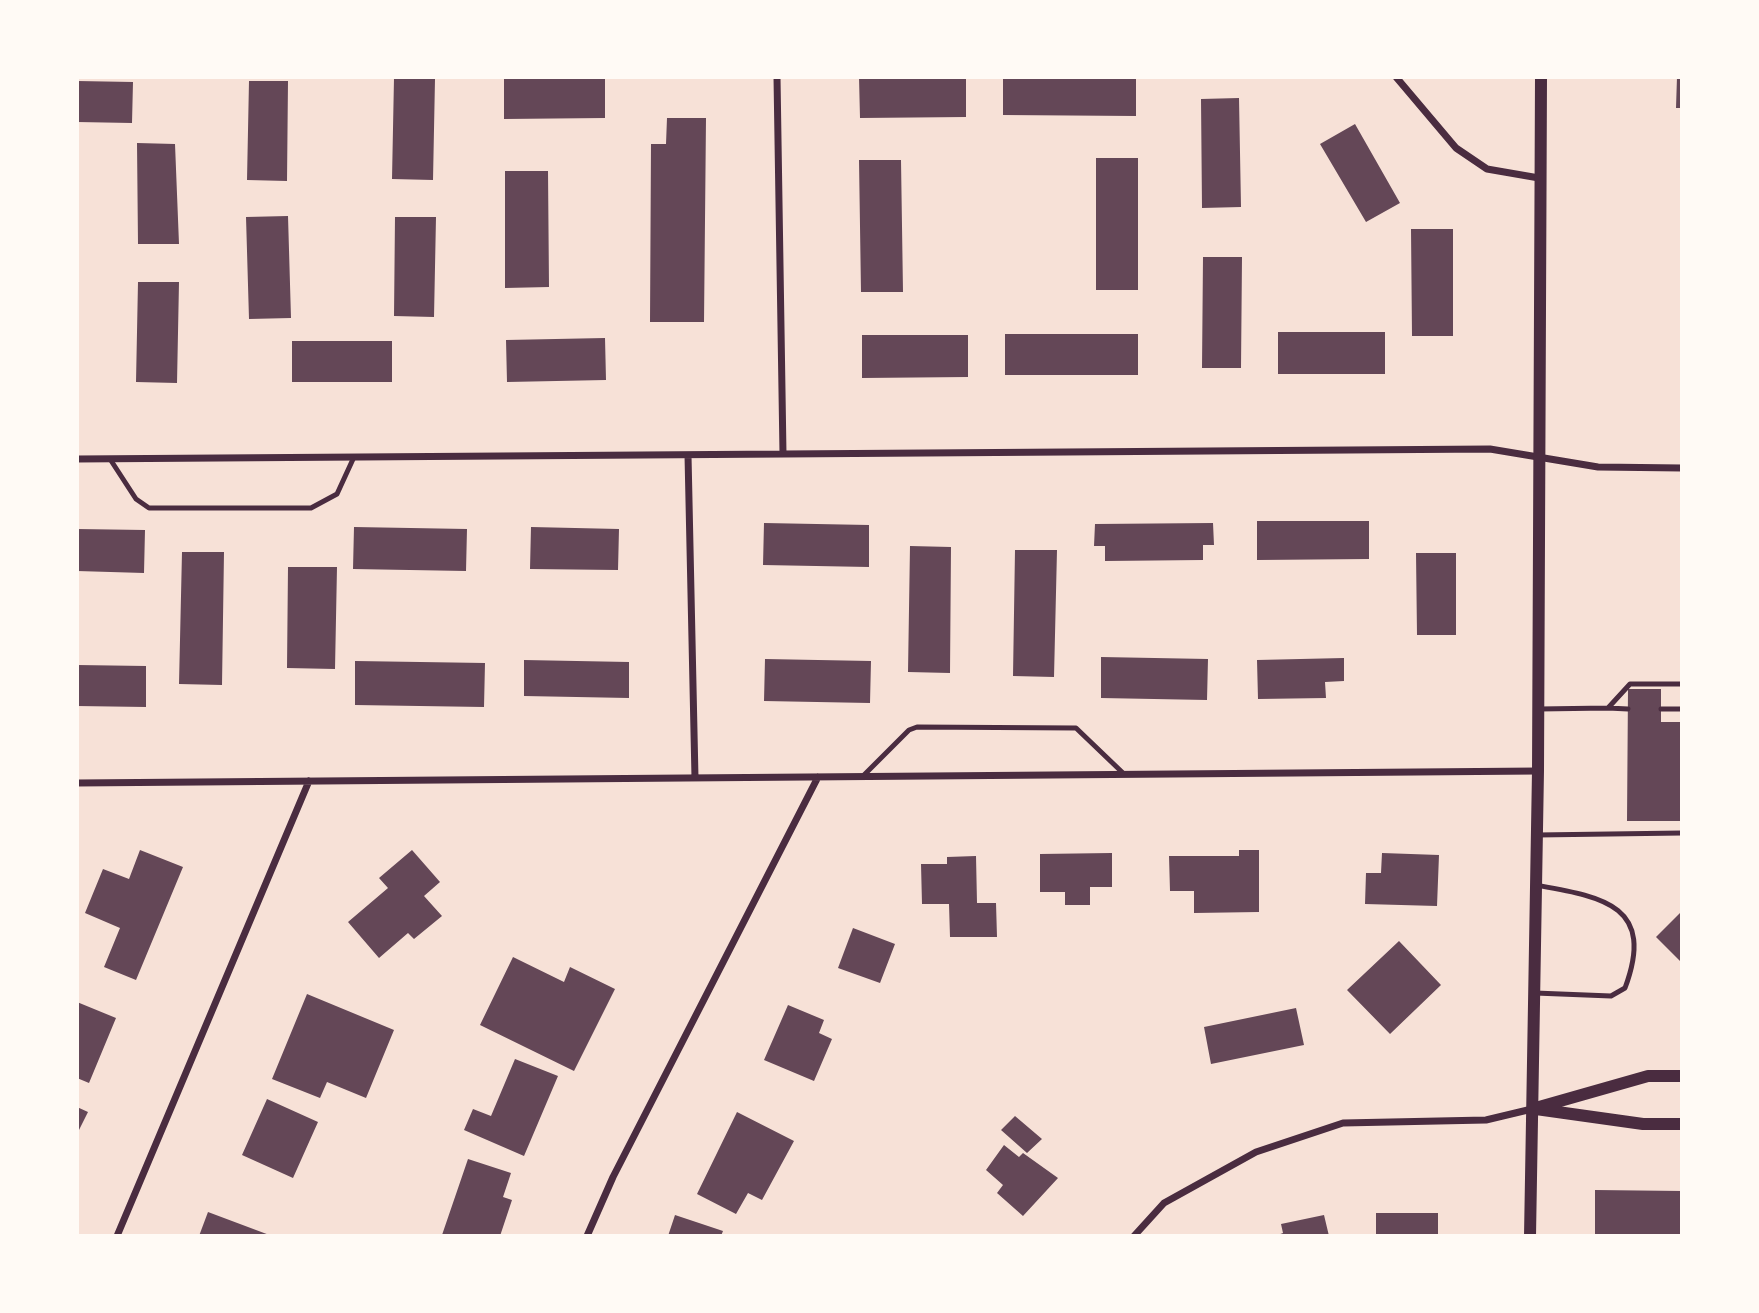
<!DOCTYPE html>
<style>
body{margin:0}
#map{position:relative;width:1759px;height:1313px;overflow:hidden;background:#f7e1d7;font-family:Manrope,sans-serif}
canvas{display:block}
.frame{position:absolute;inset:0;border:79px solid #fffaf5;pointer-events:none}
</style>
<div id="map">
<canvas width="1759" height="1313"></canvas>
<div class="frame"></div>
</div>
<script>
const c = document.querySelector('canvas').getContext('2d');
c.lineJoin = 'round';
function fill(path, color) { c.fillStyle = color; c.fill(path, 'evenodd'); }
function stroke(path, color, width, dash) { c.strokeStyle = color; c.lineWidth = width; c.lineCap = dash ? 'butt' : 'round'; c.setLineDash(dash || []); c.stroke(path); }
const building = new Path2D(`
 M504 77H605V118L504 119Z
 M859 77H966V117L860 118Z
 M1003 77H1136V116L1003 115Z
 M1677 77H1682V108H1676Z
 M394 78 435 79 433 180 392 179Z
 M77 81 133 82 132 123 77 122Z
 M249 81H288L287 181 247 180Z
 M1239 98 1241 207 1202 208 1201 99Z
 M667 118H706L704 322H650L651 144H666Z
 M1355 124 1400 203 1366 222 1320 144Z
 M137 143 175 144 179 244H138Z
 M1096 158H1138V290H1096Z
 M859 160H901L903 292H861Z
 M505 171H548L549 287 505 288Z
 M288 216 291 318 249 319 246 217Z
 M395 217H436L434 317 394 316Z
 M1411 229H1453V336H1412Z
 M1203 257H1242L1241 368H1202Z
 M138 282H179L177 383 136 382Z
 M1278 332H1385V374H1278Z
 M1005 334H1138V375H1005Z
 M862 335H968V377L862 378Z
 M605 338 606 380 507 382 506 340Z
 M292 341H392V382H292Z
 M1257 521H1369V559L1257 560Z
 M764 523 869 525V567L763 565Z
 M1213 523 1214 545H1203V560L1105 561V546H1094L1095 524Z
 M354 527 467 529 466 571 353 569Z
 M531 527 619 529 618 570 530 569Z
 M77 529 145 530 144 573 77 571Z
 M910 546 951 547 950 673 908 672Z
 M1015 550H1057L1054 677 1013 676Z
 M182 552H224L222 685 179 684Z
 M1416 553H1456V635H1417Z
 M288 567H337L335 669 287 668Z
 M1101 657 1208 659 1207 700 1101 698Z
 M1344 658V681L1325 682 1326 698 1258 699 1257 660Z
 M765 659 871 661 870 703 764 701Z
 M524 660 629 662V698L524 696Z
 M355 661 485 663 484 707 355 705Z
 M77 665 146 666V707L77 706Z
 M1628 689H1661V722H1682V821H1627Z
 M140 850 183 867 136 980 104 967 120 928 85 913 103 869 129 879Z
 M412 850 440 882 424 896 442 916 414 939 408 933 379 958 348 922 388 888 379 878Z
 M1239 850H1259V912L1194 913V891H1170L1169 856H1239Z
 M1112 853V887H1090V905H1065V892H1040V854Z
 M1382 853 1439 855 1437 906 1365 904 1366 873H1381Z
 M976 856 977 903H996L997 937H950L949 904H922L921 864H947V857Z
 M1682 911V963L1656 937Z
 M853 928 895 944 880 983 838 968Z
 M1399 941 1441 985 1390 1034 1347 990Z
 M513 957 564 982 570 967 615 989 574 1071 480 1025Z
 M307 994 394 1030 366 1098 327 1082 320 1098 272 1079Z
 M77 1002 116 1018 89 1083 77 1078Z
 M788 1005 824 1020 819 1033 832 1039 814 1081 764 1060Z
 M1296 1008 1304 1045 1211 1064 1204 1027Z
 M515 1059 558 1076 524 1156 464 1130 473 1109 491 1116Z
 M267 1099 318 1122 293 1178 242 1155Z
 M77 1107 88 1112 77 1134Z
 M737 1112 794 1141 762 1200 748 1193 736 1214 697 1194Z
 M1015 1116 1042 1139 1027 1153 1001 1130Z
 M1004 1145 1019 1157 1023 1153 1058 1178 1023 1216 997 1193 1003 1185 986 1170Z
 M468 1159 511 1173 503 1197 512 1200 500 1236 442 1235Z
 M1595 1190 1682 1191V1236H1595Z
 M208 1212 272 1236H199Z
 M1376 1213H1438V1236H1376Z
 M675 1215 723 1231 721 1236H668Z
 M1324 1215 1329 1236H1275L1283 1233 1281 1224Z`);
const service = new Path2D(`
 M110 459 136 499 149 508H311L337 494 354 457
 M1608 708 1628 709
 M1539 709 1608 708 1630 684H1682
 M1661 709H1682
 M862 777 909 730 917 727 1076 728 1124 774
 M1537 835 1682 833
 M1535 993 1611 996 1625 988C1656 905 1603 897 1536 885`);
const minor = new Path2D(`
 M777 77 783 454
 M1396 77 1456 148 1487 169 1539 178
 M688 455 695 778
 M77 459 1490 449 1598 467 1682 468
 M77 783 1538 771
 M117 1236 309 781
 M587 1236 613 1177 818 777
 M1134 1236 1164 1203 1256 1152 1343 1123 1486 1120 1532 1109`);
const tertiary = new Path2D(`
 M1532 1109 1648 1076H1682
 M1536 1109 1643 1124H1682
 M1530 1236 1538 771 1541 77`);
fill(building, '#644757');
stroke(service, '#4a2c40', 5);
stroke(minor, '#4a2c40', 7);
stroke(tertiary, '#4a2c40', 12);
</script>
